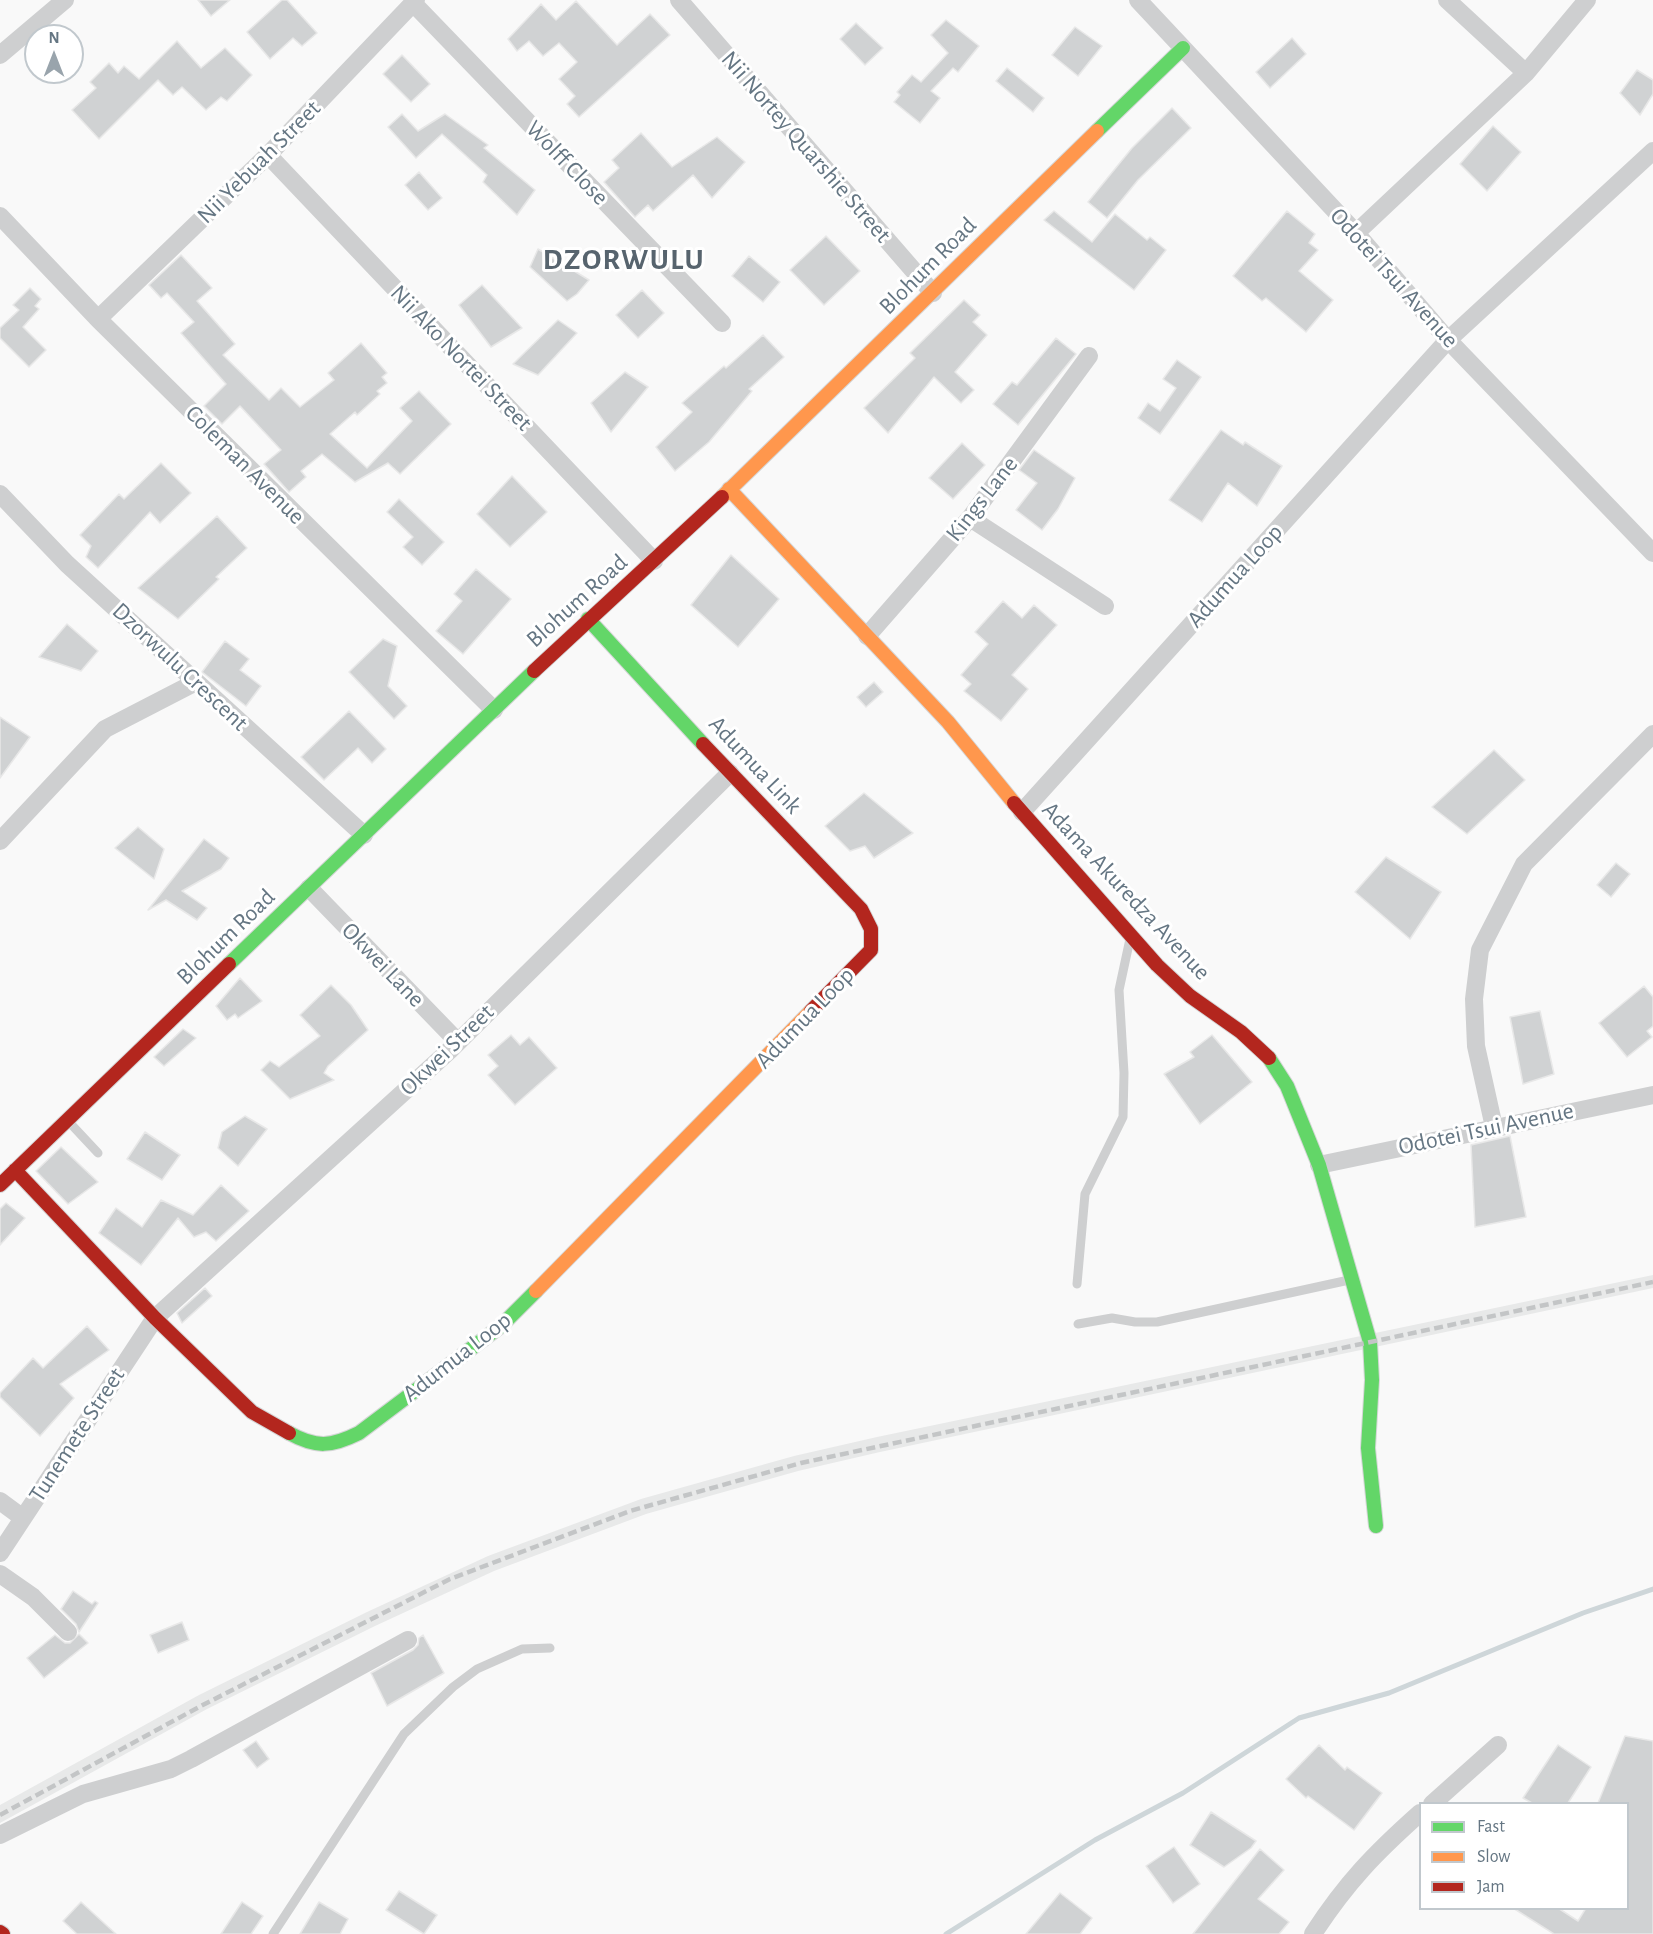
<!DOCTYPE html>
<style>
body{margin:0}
#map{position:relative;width:1653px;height:1934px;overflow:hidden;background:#f9f9f9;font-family:"Alegreya Sans",sans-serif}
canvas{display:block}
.legend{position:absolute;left:1419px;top:1802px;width:210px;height:108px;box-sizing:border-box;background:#fff;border:2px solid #c1c8cd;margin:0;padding:8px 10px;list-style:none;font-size:18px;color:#657683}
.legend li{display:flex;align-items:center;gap:12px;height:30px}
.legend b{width:30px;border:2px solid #c1c8cd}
.north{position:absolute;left:24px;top:24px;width:60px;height:60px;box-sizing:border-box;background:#fff;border:2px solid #c1c8cd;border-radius:50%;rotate:0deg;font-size:16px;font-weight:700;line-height:24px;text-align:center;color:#657683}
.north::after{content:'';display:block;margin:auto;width:21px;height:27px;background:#99a4ac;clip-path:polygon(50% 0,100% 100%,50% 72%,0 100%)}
</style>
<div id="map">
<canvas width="1653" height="1934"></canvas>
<ul class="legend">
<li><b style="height:8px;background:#63d668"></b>Fast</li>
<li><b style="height:8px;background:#ff974d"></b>Slow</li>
<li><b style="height:8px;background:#b3261e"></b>Jam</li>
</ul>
<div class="north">N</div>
</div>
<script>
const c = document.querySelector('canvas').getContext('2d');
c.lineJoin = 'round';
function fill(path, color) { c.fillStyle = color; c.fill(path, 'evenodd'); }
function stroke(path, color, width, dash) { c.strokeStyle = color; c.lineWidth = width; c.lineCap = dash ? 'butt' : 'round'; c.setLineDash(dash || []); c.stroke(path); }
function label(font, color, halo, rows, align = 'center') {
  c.font = font + ' "Alegreya Sans",sans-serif'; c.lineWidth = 6; c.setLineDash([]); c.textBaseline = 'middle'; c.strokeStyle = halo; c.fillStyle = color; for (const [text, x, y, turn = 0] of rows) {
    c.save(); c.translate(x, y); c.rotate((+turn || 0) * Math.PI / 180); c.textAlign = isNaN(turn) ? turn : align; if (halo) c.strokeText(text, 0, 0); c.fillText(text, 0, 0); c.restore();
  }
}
const built = new Path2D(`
 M1653 1275V1288L880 1452 798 1471 646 1514 494 1571 375 1626 207 1709 0 1823V1805L199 1695 367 1612 488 1556 641 1499 794 1456 877 1437Z`);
const stream = new Path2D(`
 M946 1934 1095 1840 1183 1793 1299 1718 1389 1693 1583 1613 1653 1589`);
const building = new Path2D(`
 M198 0H230L211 16Z
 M282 0H287L317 33 302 46 293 38 270 59 247 32Z
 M576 1 617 45 650 14 670 35 579 117 567 104 575 96 559 79 577 62 559 43 543 56 529 41 517 51 508 39 541 4 556 20Z
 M946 20 979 46 958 72 953 68 931 91 940 98 920 123 894 102 900 95 897 92 912 75 921 82 948 53 931 35Z
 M856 23 883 48 865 65 840 39Z
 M1075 27 1102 46 1078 76 1052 55Z
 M1292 38 1306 54 1270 88 1256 72Z
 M177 41 201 68 225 48 252 75 227 101 221 97 206 110 182 87 173 95 158 80 99 139 72 110 96 88 90 82 109 63 118 73 124 66 139 79Z
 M402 55 430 84 411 102 383 74Z
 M1007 68 1044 98 1033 112 996 81Z
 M1637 70 1653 80V94L1640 115 1620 93Z
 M1172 108 1191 128 1138 180 1107 218 1088 202 1132 148Z
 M402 114 418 131 445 114 488 145 484 148 535 190 517 215 483 182 487 175 442 134 416 158 388 127Z
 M1493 126 1521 152 1487 191 1460 164Z
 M641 133 672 167 717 137 745 162 712 198 693 175 653 211 648 205 635 217 604 182 619 168 612 160Z
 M419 172 442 198 428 210 405 185Z
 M1054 211 1092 242 1115 214 1147 240 1150 237 1166 250 1134 290 1044 220Z
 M1287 211 1315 234 1309 243 1318 250 1299 271 1333 300 1306 332 1266 298 1262 301 1233 276Z
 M826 236 860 271 824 305 790 270Z
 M538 249 589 280 577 294 567 301 530 267Z
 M181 255 212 288 197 301 235 344 223 355 269 400 281 388 300 407 334 380 328 373 361 343 387 373 382 377 387 383 377 391 380 394 357 415 355 412 330 434 367 468 412 421 400 408 419 391 451 424 400 474 388 463 355 482 322 454 301 471 306 477 289 492 264 464 281 450 240 406 222 424 204 406 226 384 181 333 194 322 167 293 161 298 149 285Z
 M749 256 780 282 763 302 732 276Z
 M482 285 522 328 491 347 459 305Z
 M30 288 41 299 35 306 39 309 23 327 46 350 29 367 0 338V328L19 310 13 305Z
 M642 290 664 313 638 338 616 315Z
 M964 300 980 315 973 322 987 335 955 372 974 390 961 403 934 377 888 433 864 408 915 358 910 353Z
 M558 320 577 333 538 375 513 364Z
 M763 335 784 357 749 389 752 391 709 442 675 471 656 447 692 412 682 403 724 366 726 368Z
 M1056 338 1076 354 1018 425 993 404 1012 382 1017 385Z
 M1177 360 1201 377 1160 434 1138 418 1148 403 1160 411 1176 388 1163 379Z
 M625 372 648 387 611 432 591 403Z
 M1221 430 1243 445 1245 442 1282 466 1257 506 1228 483 1202 522 1169 500Z
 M962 443 985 465 953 499 929 478Z
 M1034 450 1075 478 1058 509 1042 530 1016 510 1037 483 1019 470Z
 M161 463 191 493 160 523 150 512 98 568 86 557 91 546 80 535 119 494 124 499Z
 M512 476 547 512 510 547 477 514Z
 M399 499 444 542 422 565 403 547 413 537 387 512Z
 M217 516 247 548 216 577 219 579 178 619 138 588Z
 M731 555 779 599 738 647 691 605Z
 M476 569 511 599 463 654 436 631 462 601 454 594Z
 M1003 601 1022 618 1034 605 1057 625 1012 675 1028 689 1001 721 964 691 971 684 961 675 988 644 975 632Z
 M67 624 98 651 81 671 39 657Z
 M383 639 397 646 388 686 407 706 394 719 349 672Z
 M225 641 249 659 240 670 261 686 246 706 202 672Z
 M874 682 883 692 866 707 857 697Z
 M349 711 386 749 372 763 358 748 324 780 301 757Z
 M0 717 30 737 0 778Z
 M1494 750 1525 780 1467 834 1432 807Z
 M864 793 913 833 874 858 865 846 850 851 825 826Z
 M138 827 164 849 154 879 115 848Z
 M204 839 229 858 221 869 182 891 207 908 197 920 166 900 148 910Z
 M1386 857 1441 892 1410 939 1355 892Z
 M1616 863 1630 874 1611 897 1597 885Z
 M240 978 262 1001 238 1018 235 1014 227 1020 216 1006Z
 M331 985 351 1005 368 1030 328 1066 324 1073 334 1080 290 1099 261 1070 270 1061 279 1067 320 1036 300 1015Z
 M1644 986 1653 997V1026L1647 1031 1652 1037 1627 1057 1599 1023Z
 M1540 1011 1554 1074 1523 1084 1510 1017Z
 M183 1029 196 1038 164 1066 154 1057Z
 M511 1035 520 1045 529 1037 557 1068 515 1105 488 1075 498 1066 488 1055Z
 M1212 1035 1252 1082 1200 1124 1164 1074 1194 1057 1190 1052Z
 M245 1116 267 1129 238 1166 218 1148 222 1132Z
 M145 1132 180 1155 162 1180 127 1159Z
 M1510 1136 1526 1217 1475 1227 1471 1145Z
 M61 1147 98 1182 68 1204 36 1171Z
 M221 1185 249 1211 216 1241 206 1232 194 1237 178 1218 141 1265 99 1233 116 1208 142 1227 161 1200 193 1215Z
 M6 1203 25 1218 0 1245V1209Z
 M205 1288 212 1296 182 1323 177 1313Z
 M87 1326 109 1350 60 1384 74 1398 40 1436 0 1397V1393L33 1358 43 1368Z
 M73 1591 92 1604 95 1601 98 1603 79 1632 76 1624 61 1609Z
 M182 1622 189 1640 158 1653 150 1635Z
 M79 1634 88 1643 44 1678 27 1658 55 1635 65 1643H70Z
 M423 1635 444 1673 387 1706 371 1673 413 1650 418 1645 419 1638Z
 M1625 1736 1653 1741V1934H1554L1513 1908H1558L1578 1921 1586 1908H1628V1803H1598Z
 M256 1741 269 1759 257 1768 243 1750Z
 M1319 1745 1345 1770 1347 1767 1382 1793 1354 1830 1308 1796 1306 1798 1286 1779Z
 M1558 1745 1591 1767 1568 1803H1532L1523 1798Z
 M1211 1812 1256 1841 1251 1848 1224 1867 1190 1845Z
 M1174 1847 1200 1884 1173 1903 1146 1866Z
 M1260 1849 1284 1870 1258 1899 1289 1922 1279 1934H1193Z
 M399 1891 437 1915 424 1934 386 1910Z
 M1060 1893 1092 1918 1080 1934H1026Z
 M81 1902 116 1934H77L63 1921Z
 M242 1902 263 1916 251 1934H221Z
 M319 1902 348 1919 340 1934H300Z`);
const lane = new Path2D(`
 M69 1122 98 1153
 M1077 1284 1085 1194 1123 1117 1124 1073 1119 990 1130 939
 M1078 1324 1112 1318 1135 1322H1157L1349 1280
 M273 1934 404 1734 453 1687 477 1669 522 1649 550 1648`);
const street = new Path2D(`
 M679 0 933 293
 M1138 0 1356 233 1448 340 1653 553
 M1447 0 1526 73
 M413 3 722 323
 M0 55 65 0
 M268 155 654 561
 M0 216 98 319 494 710
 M1356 233 1526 73 1587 0
 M98 319 268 155 416 0
 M0 494 67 564 364 835
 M970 518 1105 606
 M867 636 970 518 1089 356
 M1022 812 1448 340 1653 151
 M0 841 105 729 196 682
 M309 888 458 1042
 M1494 1127 1476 1046 1474 999 1480 950 1524 864 1653 734
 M1319 1165 1653 1095
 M0 1501 23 1518
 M0 1553 155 1318 450 1050 730 773
 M0 1574 33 1597 68 1632
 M1432 1804 1498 1745
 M0 1835 83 1794 171 1769 191 1759 408 1640
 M1313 1934C1346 1883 1375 1853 1420 1813`);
const fast = new Path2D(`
 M1097 131 1183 48
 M588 619 703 744
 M229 964 534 671
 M1269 1058 1287 1086 1319 1165 1370 1342 1372 1380 1368 1448 1376 1526
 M289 1433C316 1448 331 1447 359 1433L501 1326 536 1291`);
const slow = new Path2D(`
 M729 489 948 722 1014 803
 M722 497 1097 131
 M536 1291 811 1011`);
const jam = new Path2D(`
 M534 671 722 497
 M703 744 861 909 871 929V950L811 1011
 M1014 803 1157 965 1190 996 1241 1032 1269 1058
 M15 1170 155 1318 252 1412 289 1433
 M0 1185 229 964
 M0 1932 3 1934`);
const rail = new Path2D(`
 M0 1815 199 1707 450 1579 630 1511 801 1463 1653 1282`);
const streetNames = [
 ["Nii Nortey Quarshie Street",806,147,49],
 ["Nii Yebuah Street",259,162,-45],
 ["Wolff Close",567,163,46],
 ["Blohum Road",928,266,-45],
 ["Odotei Tsui Avenue",1394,278,48],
 ["Nii Ako Nortei Street",461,358,46],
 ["Coleman Avenue",245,465,45],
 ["Kings Lane",982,499,-52],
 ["Adumua Loop",1235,576,-48],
 ["Blohum Road",577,601,-42],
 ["Dzorwulu Crescent",180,667,43],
 ["Adumua Link",755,765,47],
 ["Adama Akuredza Avenue",1126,891,47],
 ["Blohum Road",226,937,-44],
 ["Okwei Lane",383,965,46],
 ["Adumua Loop",805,1018,-46],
 ["Okwei Street",447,1050,-44],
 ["Odotei Tsui Avenue",1486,1129,-12],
 ["Adumua Loop",457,1357,-38],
 ["Tunemete Street",77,1435,-57]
];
const districtNames = [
 ["DZORWULU",624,260]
];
fill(built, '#e8e9e9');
stroke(stream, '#ced6d9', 5);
fill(building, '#d0d2d3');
stroke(building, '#e8e8e8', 1.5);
stroke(fast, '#d5d6d7', 16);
stroke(slow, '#d5d6d7', 16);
stroke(jam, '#d5d6d7', 16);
stroke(lane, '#cecfd0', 9);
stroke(street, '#cecfd0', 18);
stroke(fast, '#63d668', 14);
stroke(slow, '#ff974d', 14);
stroke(jam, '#b3261e', 14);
stroke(rail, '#c3c5c6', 4.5, [9, 4.5]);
label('24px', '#657683', '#fff', streetNames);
c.letterSpacing = '1.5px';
label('bold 30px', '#57646e', '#fff', districtNames);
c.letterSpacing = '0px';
</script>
